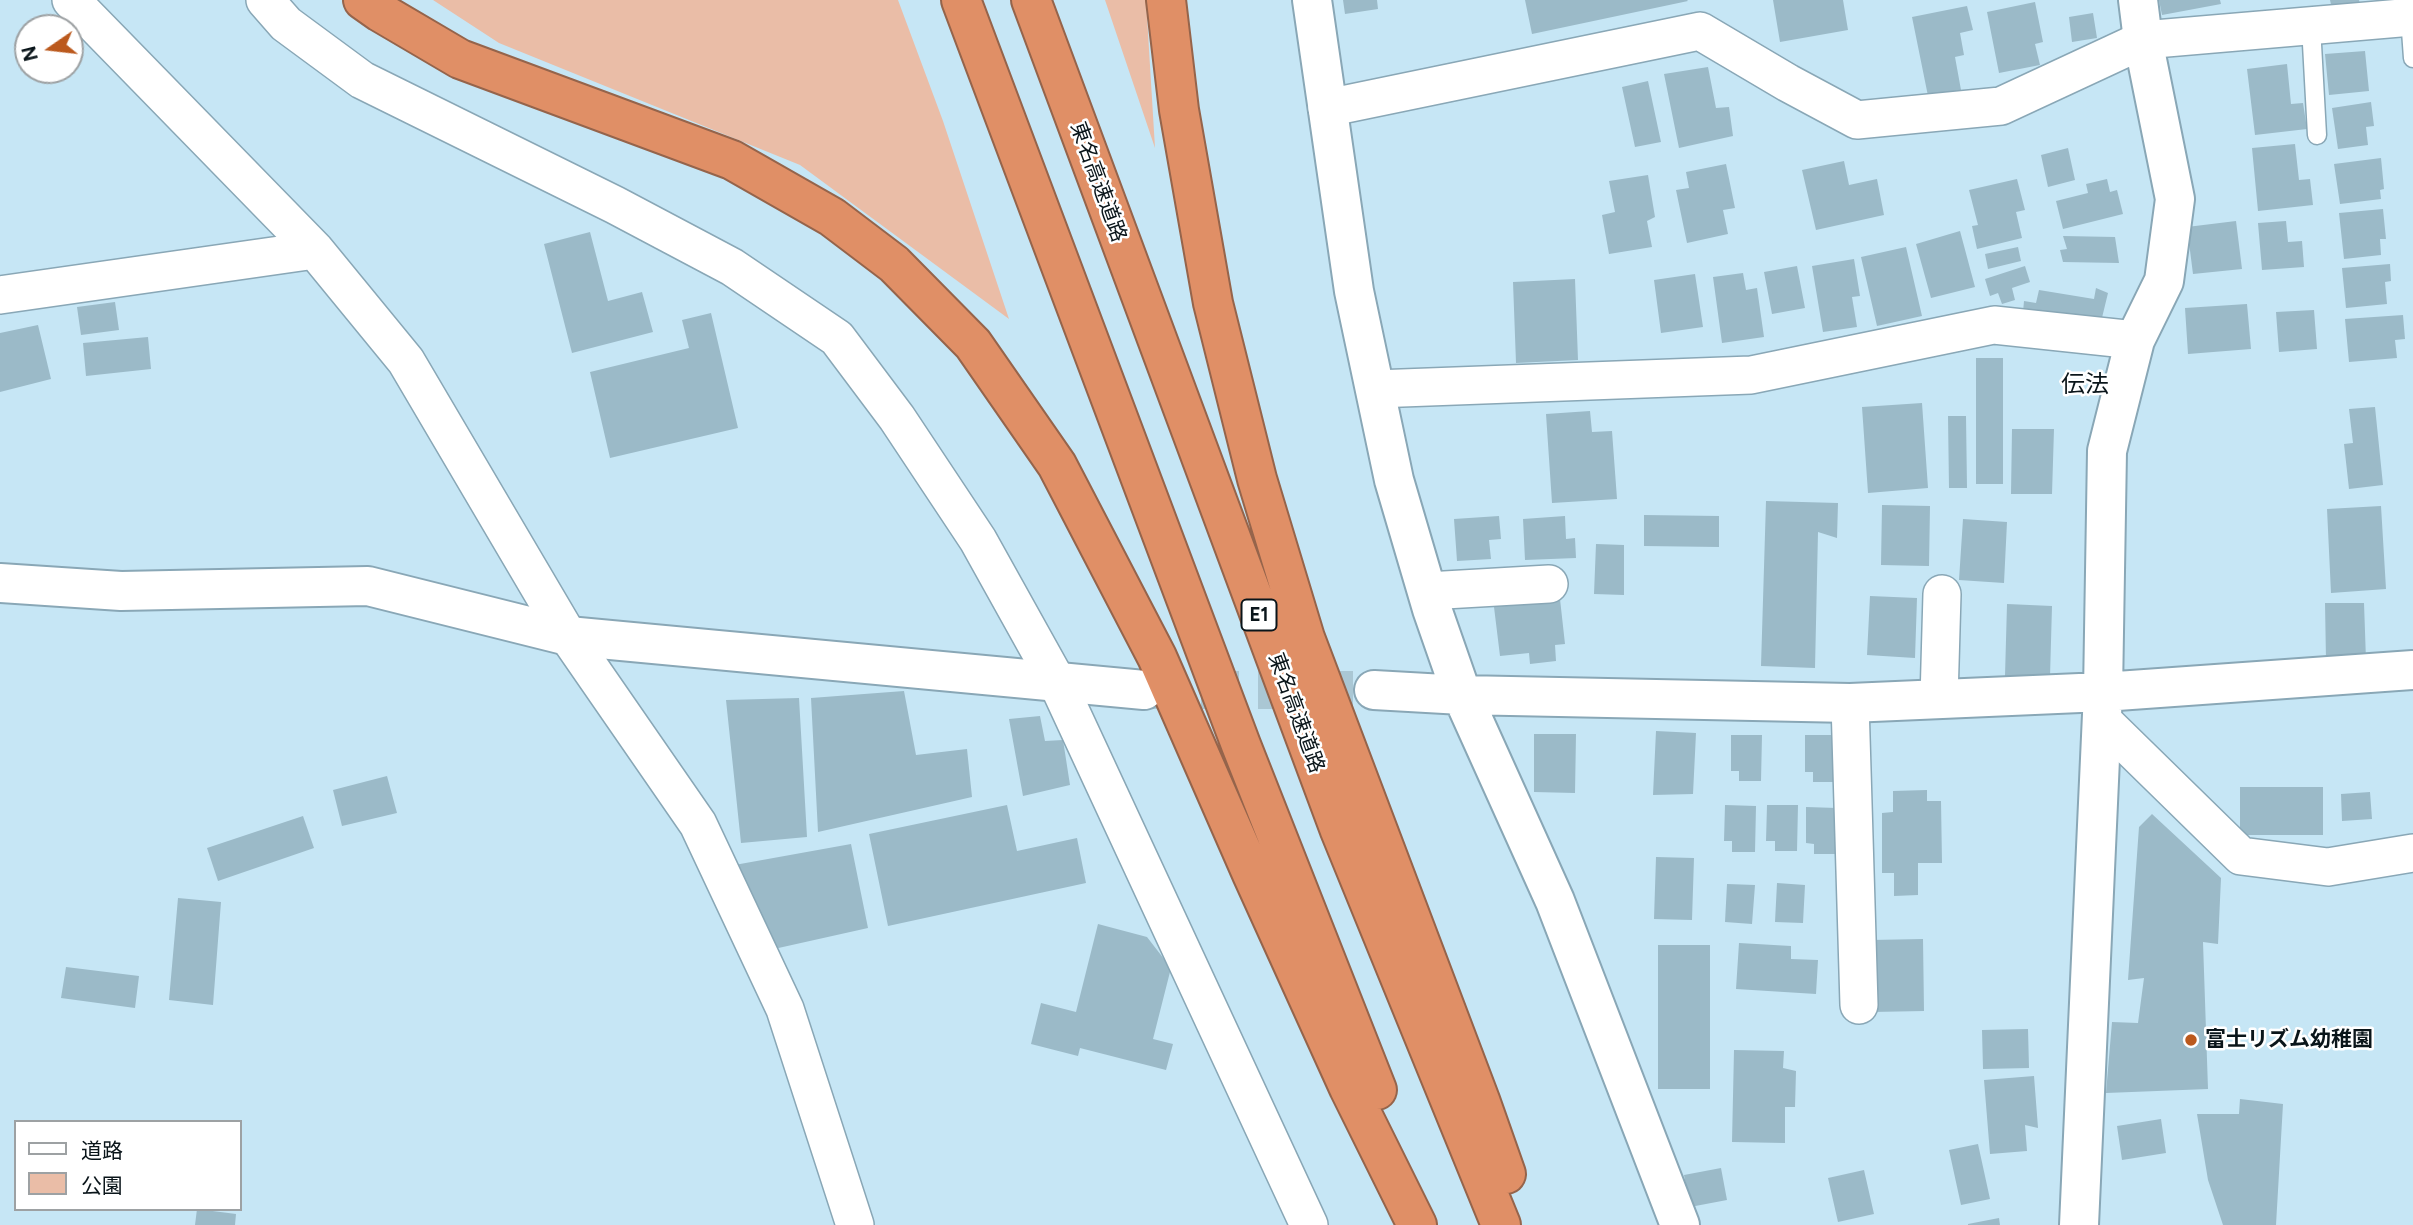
<!DOCTYPE html>
<meta charset="utf-8">
<style>
body{margin:0}
#map{position:relative;width:2413px;height:1225px;overflow:hidden;background:#c6e6f5;font-family:Figtree,"Noto Sans JP",sans-serif}
canvas{display:block}
.legend{position:absolute;left:14px;top:1120px;width:228px;height:91px;box-sizing:border-box;background:#fff;border:2px solid #9da1a3;margin:0;padding:9px 12px;list-style:none;font-size:21px;color:#0a151a}
.legend li{display:flex;align-items:center;gap:14px;height:35px}
.legend b{width:35px;border:2px solid #9da1a3}
.north{position:absolute;left:14px;top:14px;width:70px;height:70px;box-sizing:border-box;background:#fff;border:2px solid #9da1a3;border-radius:50%;rotate:256deg;font-size:19px;font-weight:700;line-height:28px;text-align:center;color:#0a151a}
.north::after{content:'';display:block;margin:auto;width:24px;height:32px;background:#bb591d;clip-path:polygon(50% 0,100% 100%,50% 72%,0 100%)}
</style>
<div id="map">
<canvas width="2413" height="1225"></canvas>
<ul class="legend">
<li><b style="height:9px;background:#fff"></b>道路</li>
<li><b style="height:19px;background:#eabda7"></b>公園</li>
</ul>
<div class="north">N</div>
</div>
<script>
const c = document.querySelector('canvas').getContext('2d');
c.lineJoin = 'round';
function fill(path, color) { c.fillStyle = color; c.fill(path, 'evenodd'); }
function stroke(path, color, width, dash) { c.strokeStyle = color; c.lineWidth = width; c.lineCap = dash ? 'butt' : 'round'; c.setLineDash(dash || []); c.stroke(path); }
function label(font, color, halo, rows, align = 'center') {
  c.font = font + ' Figtree,"Noto Sans JP",sans-serif'; c.lineWidth = 5; c.setLineDash([]); c.textBaseline = 'middle'; c.strokeStyle = halo; c.fillStyle = color; for (const [text, x, y, turn = 0] of rows) {
    c.save(); c.translate(x, y); c.rotate((+turn || 0) * Math.PI / 180); c.textAlign = isNaN(turn) ? turn : align; if (halo) c.strokeText(text, 0, 0); c.fillText(text, 0, 0); c.restore();
  }
}
const green = new Path2D(`
 M433 0H898L943 121 1009 319 800 165 499 43Z
 M1105 0H1146L1155 148Z`);
const building = new Path2D(`
 M1343 0H1377L1378 9 1345 14Z
 M1525 0H1687L1688 1 1532 34Z
 M1773 0H1843L1848 30 1780 42Z
 M2159 0H2220L2221 4 2162 15Z
 M2330 0H2359L2360 4 2332 9Z
 M2035 2 2043 42 2035 44 2040 65 1999 73 1987 12Z
 M1967 6 1973 30 1960 33 1964 55 1955 57 1961 90 1928 96 1912 17Z
 M2093 13 2097 38 2072 42 2069 17Z
 M2365 51 2369 91 2329 95 2325 54Z
 M2287 64 2291 104 2303 103 2307 129 2255 135 2247 69Z
 M1708 67 1716 108 1729 107 1733 136 1679 148 1664 74Z
 M1648 81 1661 142 1635 147 1622 87Z
 M2371 102 2374 126 2366 127 2368 145 2338 149 2332 108Z
 M2295 144 2299 180 2310 179 2313 205 2258 211 2252 148Z
 M2068 148 2075 180 2048 187 2041 155Z
 M2381 158 2384 189 2380 190 2381 199 2340 204 2334 164Z
 M1844 161 1849 185 1877 179 1884 215 1816 230 1802 170Z
 M1726 164 1735 208 1723 210 1728 234 1687 243 1676 190 1689 188 1686 172Z
 M1648 175 1655 217 1647 221 1652 247 1609 254 1602 215 1615 212 1609 181Z
 M2017 179 2025 210 2016 212 2022 238 1977 249 1972 226 1978 225 1969 190Z
 M2107 179 2110 192 2117 190 2123 214 2063 229 2056 201 2088 193 2086 184Z
 M2383 209 2386 239H2380L2381 255 2344 259 2339 213Z
 M2236 221 2242 269 2193 274 2187 227Z
 M2286 221 2288 242 2302 241 2304 267 2262 270 2258 223Z
 M1960 231 1975 287 1931 298 1916 244Z
 M590 232 608 301 642 292 653 332 572 353 544 244Z
 M2063 236 2115 237 2119 263 2063 262 2060 250 2067 249Z
 M1906 247 1922 316 1877 326 1861 257Z
 M2018 247 2021 261 1988 269 1985 254Z
 M1854 259 1860 296 1852 297 1857 327 1823 332 1812 266Z
 M2390 264 2391 281 2385 282 2387 304 2346 308 2342 268Z
 M1797 266 1805 308 1772 314 1764 272Z
 M2025 266 2030 282 2012 288 2015 300 2002 304 1998 293 1990 296 1985 279Z
 M1743 273 1746 290 1757 288 1764 337 1722 343 1713 277Z
 M1695 274 1703 327 1661 333 1654 280Z
 M1575 279 1578 360 1516 363 1513 282Z
 M2096 288 2108 293 2100 326 2023 312 2024 301 2036 303 2039 290 2094 299Z
 M115 302 119 330 81 335 77 307Z
 M2247 304 2251 349 2188 354 2185 308Z
 M2314 310 2317 349 2279 352 2276 312Z
 M711 313 738 428 610 458 590 372 689 348 682 320Z
 M2403 315 2405 339 2395 340 2397 358 2349 362 2345 319Z
 M38 325 51 379 0 392V333Z
 M148 337 151 369 86 376 83 343Z
 M1976 358H2003V484H1976Z
 M1922 403 1928 488 1868 493 1862 407Z
 M2375 407 2383 485 2349 489 2344 444 2353 443 2349 409Z
 M1590 411 1592 432 1612 431 1617 499 1552 503 1546 414Z
 M1948 416H1966L1967 488H1949Z
 M2012 429H2054L2052 494H2011Z
 M1766 501 1838 503 1837 538 1818 532 1815 668 1761 666Z
 M1882 505 1930 506 1929 566 1881 565Z
 M2381 506 2386 589 2331 593 2327 509Z
 M1644 515 1719 516V547L1644 546Z
 M1499 516 1501 539 1489 540 1491 559 1457 561 1454 519Z
 M1565 516 1566 539 1575 538 1576 558 1525 560 1523 519Z
 M1963 519 2007 522 2004 583 1959 580Z
 M1596 544 1624 545V595L1594 594Z
 M1870 596 1917 598 1915 658 1867 655Z
 M1560 599 1565 644 1555 645 1556 661 1530 664 1529 653 1500 656 1494 607Z
 M2325 603H2364L2366 660H2326Z
 M2007 604 2052 606 2050 677 2005 676Z
 M904 691 916 755 967 749 972 797 818 832 811 698Z
 M799 698 807 837 741 843 726 700Z
 M1040 716 1045 741 1063 740 1070 785 1023 796 1009 719Z
 M1656 731 1696 733 1693 794 1653 795Z
 M1534 734H1576L1575 793 1534 792Z
 M1731 735H1762L1761 781H1739V771H1731Z
 M1805 735H1836V782H1813V772H1805Z
 M387 776 397 813 342 826 333 790Z
 M2240 787H2323V835H2240Z
 M1927 790V801H1941L1942 863H1918V895L1894 896V873H1882V813L1893 812V791Z
 M2370 792 2372 819 2342 821 2341 794Z
 M1007 805 1017 851 1077 838 1086 883 888 926 869 834Z
 M1725 805 1756 806 1755 852H1732V841H1724Z
 M1767 805H1798L1797 851H1775V841H1766Z
 M1806 807 1837 808V854H1814V844L1806 843Z
 M2152 814 2221 878 2218 944 2203 942 2208 1089 2106 1093 2112 1022 2138 1023 2144 978 2128 980 2139 827Z
 M303 816 314 848 218 881 207 848Z
 M851 844 868 928 765 951 729 866Z
 M1656 857 1694 858 1692 920 1654 919Z
 M1777 883 1805 885 1803 923 1775 922Z
 M1727 884 1755 885 1752 924 1725 922Z
 M178 898 221 902 213 1005 169 1000Z
 M1098 924 1147 937 1171 968 1153 1039 1173 1044 1166 1070 1080 1048 1078 1056 1031 1044 1041 1003 1076 1012Z
 M1923 939 1924 1011 1872 1012 1871 940Z
 M1739 943 1791 946V959L1818 960 1816 994 1736 989Z
 M1658 945H1710V1089H1658Z
 M66 967 139 976 135 1008 61 998Z
 M2028 1029 2029 1068 1983 1069 1982 1030Z
 M1734 1050 1784 1051 1783 1068 1796 1071 1795 1107H1785V1143L1732 1142Z
 M2034 1076 2038 1128 2025 1125 2027 1151 1990 1154 1984 1080Z
 M2240 1099 2283 1104 2276 1225H2223L2208 1180 2197 1114H2239Z
 M2161 1119 2166 1153 2122 1160 2117 1126Z
 M1978 1144 1990 1199 1961 1205 1949 1150Z
 M1721 1168 1727 1200 1690 1207 1684 1175Z
 M1864 1170 1874 1214 1838 1222 1828 1178Z
 M197 1209 236 1214 235 1225H195Z
 M1999 1218 2000 1225H1968V1224Z`);
const secondaryTunnel = new Path2D(`
 M1144 690H1374`);
const lane = new Path2D(`
 M2410 17 2413 58
 M2311 26 2317 135`);
const street = new Path2D(`
 M71 0 315 250 406 361 568 636 698 824 785 1009 855 1225
 M265 0 286 24 362 80 615 205 732 267 837 338 897 418 978 540 1057 682 1309 1225
 M1327 108 1700 31 1788 83 1857 120 2001 106 2143 40 2413 17
 M0 295 315 250
 M1375 389 1751 375 1994 325 2135 340
 M1427 591 1549 584
 M1939 699 1942 594
 M1850 703 1859 1005
 M2102 720 2241 856 2328 867 2413 853`);
const secondary = new Path2D(`
 M1312 0 1354 291 1394 480 1432 609 1462 695 1555 901 1680 1225
 M0 583 121 591 368 586 568 636 1144 690
 M1374 690 1462 695 1850 703 2103 692 2413 670
 M2079 1225 2103 692 2107 451 2135 340 2164 281 2175 199 2143 40 2138 0`);
const highway = new Path2D(`
 M363 0 380 12 460 59 732 160 832 217 894 264 973 344 1057 465 1157 657 1252 874 1349 1088 1417 1225
 M961 0 1241 745 1377 1090
 M1031 0 1339 828 1501 1225
 M1166 0 1179 110 1213 303 1257 479 1305 638 1481 1103 1506 1174`);
const markers = [
 [2191,1040,7,"#bb591d"]
];
const shields = [
 [1259,615,35]
];
const shieldNames = [
 ["E1",1259,615]
];
const streetNames = [
 ["東名高速道路",1098,182,70],
 ["東名高速道路",1296,713,70]
];
const poiNames = [
 ["富士リズム幼稚園",2205,1040]
];
const quarterNames = [
 ["伝法",2085,385]
];
fill(green, '#eabda7');
fill(building, '#9bbac8');
stroke(secondaryTunnel, '#aac7d4', 38, [38, 19]);
stroke(lane, '#89a7b6', 21);
stroke(street, '#89a7b6', 40);
stroke(secondary, '#89a7b6', 42);
stroke(highway, '#95644b', 42);
stroke(lane, '#fff', 18);
stroke(street, '#fff', 37);
stroke(secondary, '#fff', 38);
stroke(highway, '#e08f66', 38);
for (const [x, y, r, color] of markers) { const dot = new Path2D(); dot.arc(x, y, r, 0, 2 * Math.PI); c.fillStyle = color; c.fill(dot); stroke(dot, '#fff', 2.5); }
for (const [x, y, w] of shields) { const box = new Path2D(); box.roundRect(x - w / 2, y - 15.5, w, 31, 5); c.fillStyle = '#fff'; c.fill(box); stroke(box, '#0a151a', 2); }
label('bold 19px', '#0a151a', null, shieldNames);
label('21px', '#0a151a', '#fff', streetNames);
label('bold 21px', '#0a151a', '#fff', poiNames, 'left');
label('24px', '#0a151a', '#fff', quarterNames);
</script>
